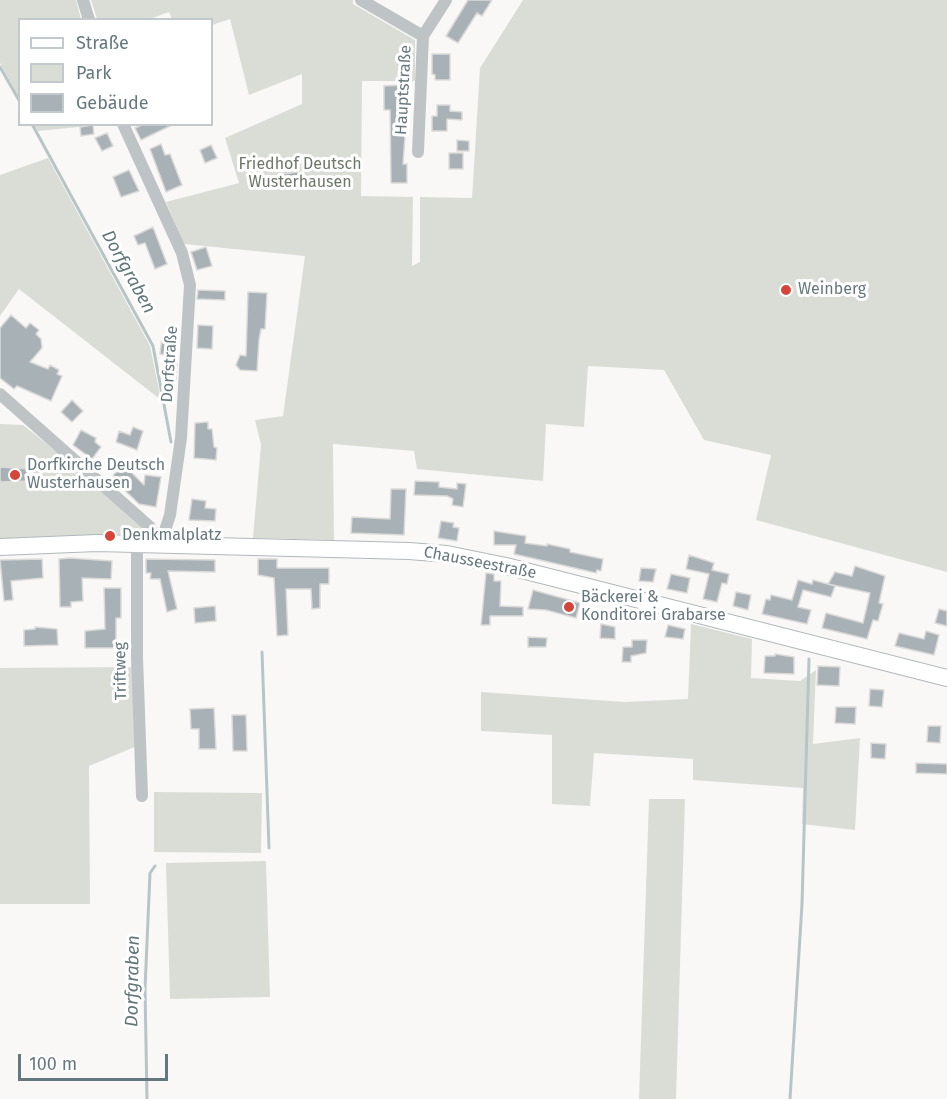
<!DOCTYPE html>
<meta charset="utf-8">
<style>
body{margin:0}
#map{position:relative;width:947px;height:1099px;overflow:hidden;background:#f9f8f7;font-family:"Fira Sans",sans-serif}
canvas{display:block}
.legend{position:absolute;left:18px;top:18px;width:195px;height:108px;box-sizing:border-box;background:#fff;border:2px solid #c2c9cc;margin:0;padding:8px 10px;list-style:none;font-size:18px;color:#66787f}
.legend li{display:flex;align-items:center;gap:12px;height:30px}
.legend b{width:30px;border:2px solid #c2c9cc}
.scale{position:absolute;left:18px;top:1054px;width:150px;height:27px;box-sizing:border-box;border:3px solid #66787f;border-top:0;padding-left:8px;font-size:18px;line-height:21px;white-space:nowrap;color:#66787f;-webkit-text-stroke:4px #fff;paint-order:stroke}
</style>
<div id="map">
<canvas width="947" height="1099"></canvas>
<ul class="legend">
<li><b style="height:8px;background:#fff"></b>Straße</li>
<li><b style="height:16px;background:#daddd6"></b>Park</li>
<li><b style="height:16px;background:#a8b1b5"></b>Gebäude</li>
</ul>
<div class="scale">100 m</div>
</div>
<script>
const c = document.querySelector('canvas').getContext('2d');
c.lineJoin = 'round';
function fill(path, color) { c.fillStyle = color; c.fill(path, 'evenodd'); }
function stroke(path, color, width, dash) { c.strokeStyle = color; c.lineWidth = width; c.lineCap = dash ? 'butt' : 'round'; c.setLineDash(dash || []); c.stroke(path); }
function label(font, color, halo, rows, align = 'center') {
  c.font = font + ' "Fira Sans",sans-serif'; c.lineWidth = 6; c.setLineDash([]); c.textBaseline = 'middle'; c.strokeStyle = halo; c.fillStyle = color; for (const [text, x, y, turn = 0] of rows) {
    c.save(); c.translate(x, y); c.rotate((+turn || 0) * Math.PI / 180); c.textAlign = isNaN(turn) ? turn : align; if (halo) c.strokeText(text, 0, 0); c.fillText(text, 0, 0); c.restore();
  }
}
const green = new Path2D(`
 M0 0H76L81 19 20 20 19 98 0 63Z
 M91 0H353V4L415 40V81H362L361 196 413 197 412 266 420 262V197L472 198 480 68 523 0H947V572L756 520 771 455 704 440 664 370 588 366 584 427 546 424 543 481 417 469 414 451 333 444 334 540 253 538 261 445 255 420 283 416 305 256 184 244 166 202 239 183 225 138 302 104V74L249 95 230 19 212 25V20L172 19 169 12 150 19H97Z
 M34 125H99L38 131Z
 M48 158 150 346 161 400 19 289 0 316V175Z
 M0 424 23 425 71 463 143 528 144 536 108 534 107 536 85 535 0 541Z
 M691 624 752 639 751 678 800 681 816 670 813 744 860 738 855 830 802 824 803 788 693 780V759L594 753 590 806 552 804V735L481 731V692L625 702 688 699Z
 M133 667 137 746 89 766 90 904H0V668Z
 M154 792 262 793 261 853 154 852Z
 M649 799H685L676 1099H639Z
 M266 861 270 997 170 999 166 863Z`);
const stream = new Path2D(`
 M0 67 20 102
 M32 124 153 346 171 442
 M262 652 269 848
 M147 1099 145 989 150 873 155 866
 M790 1099 802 904 809 659`);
const building = new Path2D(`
 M468 0H492L482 16 477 13 458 43 446 36Z
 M432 54H450V80H435V75L432 74Z
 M402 85V122H406L403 164H407V183H391L390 110H384V86Z
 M437 105H450V111L462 112V120L447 119V131H432V116H437Z
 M144 124H174L141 140 135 128Z
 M93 125 94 134 81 136 80 127Z
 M107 133 113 146 102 151 95 138Z
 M457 140 469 141V151H457Z
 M161 144 165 155 170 154 182 185 166 192 150 149Z
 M211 145 217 158 205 163 200 150Z
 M449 153H463V169H449Z
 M129 170 139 191 121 197 113 177Z
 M304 171 306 182 277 186 276 175Z
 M153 227 167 264 155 269 145 243 138 245 134 236Z
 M206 247 212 266 197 270 191 252Z
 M198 290 225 291V300L197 299Z
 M248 292 267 293 265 329H261L259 340 257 371 240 370 236 365 240 355 246 356Z
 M11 315 26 328 30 323 39 330 36 334 41 339 42 348 30 362 48 369 50 365 59 370 57 374 62 376 51 401 17 386 14 389 0 378V328Z
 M198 325 213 326 212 349 197 348Z
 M162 337 173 338 172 364H177L176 380 163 379 165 355 160 354Z
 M72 400 83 411 72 422 61 412Z
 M208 422V429H212L214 447 217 448 216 460 194 458 195 423Z
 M133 427 143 431 137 450 116 442 119 431 130 435Z
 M81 430 96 438 95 442 101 447 92 459 73 445Z
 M0 467 30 469V481L0 482Z
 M120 470 130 471 144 485 145 475 161 477 156 507 139 504 113 479 114 474Z
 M415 481 439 482V487L457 489V483L466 484 463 507 452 505 453 499 447 496 414 495Z
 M391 489H406L404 535 351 533 352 517 390 519Z
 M192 499 206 501 205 508 216 509 215 521 189 520Z
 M441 521 454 523 453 527 459 528 457 541 438 538Z
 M494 531 526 536 525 543 547 546V544L570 549V552L603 559 601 571 597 570 596 573 514 554 516 545H494Z
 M689 555 714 563 712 570 729 574 727 584 722 583 717 602 703 599 709 574 686 569Z
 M70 558 112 561 111 579 82 578 83 601 71 602V607H60L59 559Z
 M42 559 43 578 11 581 13 600 4 601 0 560Z
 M146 559 215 560V572L168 571 177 609 167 612 160 579H150L151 573H146Z
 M258 559H277V568H329V584H320V608L312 609 311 589H286L288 635 277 636 274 578 258 575Z
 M855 566 885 576 879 603 883 604 878 621 873 620 867 639 822 628 826 613 863 623 870 593 828 584 835 572 852 576Z
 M641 568 656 569 653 582 639 581Z
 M486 573 494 574V581H501L500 606 523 607V616H490V625H481Z
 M671 574 690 578 687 593 667 589Z
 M798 580 812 584 813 580 835 586 831 597 803 590 798 607 811 610 807 624 762 614 766 599 770 600 771 595 792 600Z
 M104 588H121V618H116V648H85V631L105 629Z
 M533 590 580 603 576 618 546 610 528 609Z
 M736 592 751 595 748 610 733 606Z
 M215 606 216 621 195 623 194 608Z
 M939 609 947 611V626L935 623Z
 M601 624 615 627V639L600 638Z
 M668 625 685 629 683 639 665 637Z
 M35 627 57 629 58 645 24 646V630L35 629Z
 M926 631 939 635 934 655 895 646 899 633 924 639Z
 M528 637 547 638 546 647H528Z
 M632 640H647L646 653 631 656V662H622L623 647H632Z
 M775 654 794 657V674L764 673 765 656H775Z
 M818 666 840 667 839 686 817 685Z
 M870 689 884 690 882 707 869 706Z
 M836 707H856L855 724 835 723Z
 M214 708 216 749H199V729H191L190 709Z
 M232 715H246L247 751H233Z
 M928 726H941L940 743 927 742Z
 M871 743 886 744 885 759 871 758Z
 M916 763 947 764V774L916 773Z`);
const street = new Path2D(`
 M83 0 89 20
 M361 0 423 36
 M123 124 182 253 190 285 181 438 170 515 160 546
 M418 152 423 36 446 0
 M0 394 150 527 160 546
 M137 546V657L142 796`);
const secondary = new Path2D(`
 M0 547 97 543 409 551 447 554 506 566 947 678`);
const markers = [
 [786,290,6,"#d6453a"],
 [15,475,6,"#d6453a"],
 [110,536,6,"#d6453a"],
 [569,607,6,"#d6453a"]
];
const streetNames = [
 ["Hauptstraße",404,90,-87],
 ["Dorfstraße",170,364,-86],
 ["Chausseestraße",480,563,11],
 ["Triftweg",121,671,-91]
];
const parkNames = [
 ["Friedhof Deutsch",300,165],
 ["Wusterhausen",300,183]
];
const poiNames = [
 ["Weinberg",798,290],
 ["Dorfkirche Deutsch",27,466],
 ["Wusterhausen",27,484],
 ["Denkmalplatz",122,536],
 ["Bäckerei &",581,598],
 ["Konditorei Grabarse",581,616]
];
const waterNames = [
 ["Dorfgraben",128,272,61],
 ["Dorfgraben",133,981,-89]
];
fill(green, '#daddd6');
stroke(stream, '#b7c5c7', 3);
fill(building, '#a8b1b5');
stroke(building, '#dbdad9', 1.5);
stroke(secondary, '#b1b8bb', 18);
stroke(street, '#bec4c6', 12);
stroke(secondary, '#fff', 16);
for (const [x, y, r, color] of markers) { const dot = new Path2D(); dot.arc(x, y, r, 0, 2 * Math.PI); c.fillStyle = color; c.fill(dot); stroke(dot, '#fff', 2); }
label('16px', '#66787f', '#fff', streetNames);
label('16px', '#6b7865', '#fff', parkNames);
label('16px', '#66787f', '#fff', poiNames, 'left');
label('italic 18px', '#607679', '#fff', waterNames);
</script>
